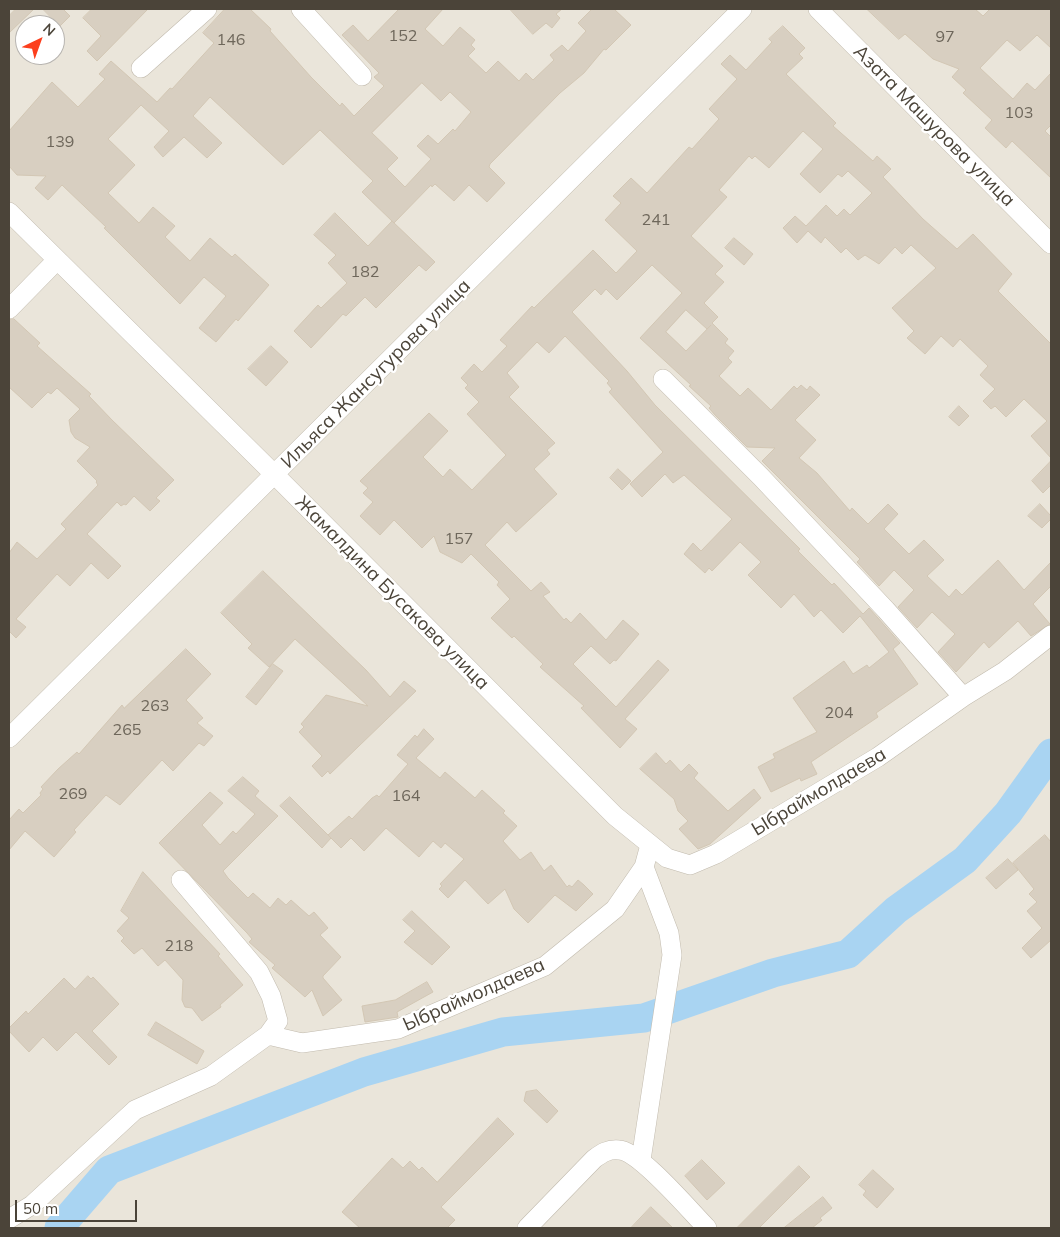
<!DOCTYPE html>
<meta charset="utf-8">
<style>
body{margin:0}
#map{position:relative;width:1060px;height:1237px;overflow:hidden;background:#f6f3ec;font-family:Mulish,sans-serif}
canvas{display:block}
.frame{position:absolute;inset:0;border:10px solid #4b4439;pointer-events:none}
.north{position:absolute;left:15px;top:15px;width:50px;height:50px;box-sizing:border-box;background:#fff;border:1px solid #b7b4b0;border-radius:50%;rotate:42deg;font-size:14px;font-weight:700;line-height:20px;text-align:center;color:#4b4439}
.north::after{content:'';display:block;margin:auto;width:18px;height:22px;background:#fc3f1d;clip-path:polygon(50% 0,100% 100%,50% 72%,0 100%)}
.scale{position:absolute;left:15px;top:1200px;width:122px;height:22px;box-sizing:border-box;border:2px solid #4b4439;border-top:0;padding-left:6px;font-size:15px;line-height:18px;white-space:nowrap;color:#4b4439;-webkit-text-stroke:4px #fff;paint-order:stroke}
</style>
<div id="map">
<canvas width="1060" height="1237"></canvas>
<div class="frame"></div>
<div class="north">N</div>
<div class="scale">50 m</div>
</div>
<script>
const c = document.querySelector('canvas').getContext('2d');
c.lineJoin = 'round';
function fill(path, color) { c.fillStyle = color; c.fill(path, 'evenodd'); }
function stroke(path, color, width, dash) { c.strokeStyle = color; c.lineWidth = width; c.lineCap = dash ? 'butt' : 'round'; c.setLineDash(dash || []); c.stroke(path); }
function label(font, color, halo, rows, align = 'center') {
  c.font = font + ' Mulish,sans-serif'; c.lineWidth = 4.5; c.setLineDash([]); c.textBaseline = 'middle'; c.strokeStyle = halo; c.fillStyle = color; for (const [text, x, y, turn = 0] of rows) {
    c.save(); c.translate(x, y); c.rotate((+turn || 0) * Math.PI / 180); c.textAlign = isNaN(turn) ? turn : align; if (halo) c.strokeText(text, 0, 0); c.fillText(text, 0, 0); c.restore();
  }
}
const residential = new Path2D(`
 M9 9H1051V1228H9ZM25 25H55V55H25Z`);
const river = new Path2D(`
 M59 1228 109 1170 364 1072 503 1032 644 1018 773 973 848 954 896 910 965 860 1008 813 1051 753`);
const building = new Path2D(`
 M16 9H34L9 33V16Z
 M43 9H63L70 16 60 26Z
 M92 9H148L97 61 87 51 101 36 83 18Z
 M225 9H250L271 29 270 31 311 77 340 106 342 103 354 116 384 86 374 77 379 73 342 35 353 25 368 41 399 9H443L425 29 443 46 460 27 475 40 471 45 475 49 468 56 486 73 498 61 519 81 526 73 533 80 554 60 550 55 562 45 568 51 586 31 578 23 592 9H614L631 25 606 50 604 49 584 73 560 93 490 164 489 167 505 183 487 202 469 185 454 201 435 184 432 187 431 185 394 223 362 192 373 181 320 130 283 165 210 97 193 116 222 143 207 158 184 137 163 157 154 147 169 131 141 105 108 139 135 165 108 193 139 223 153 207 175 226 165 237 190 261 210 238 232 257 235 254 269 285 238 321 236 319 216 342 199 328 226 296 204 277 180 304 104 228 106 227 62 185 48 200 35 188 46 176 17 175 9 166V131L52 82 78 107 105 79 99 74 111 61 157 102 170 88 172 89 214 43 203 33ZM422 83 441 101 450 92 471 112 455 131 453 129 438 144 428 135 417 146 431 159 405 187 387 169 398 158 372 133Z
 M510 9H562L556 14 560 18 552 28 546 23 533 34Z
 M867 9H975L983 16 990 9H1051V48L1037 35 1020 51 1007 40 980 68 1013 99 1027 83 1035 90 1051 73V125L1045 131 1051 137V178L1012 141 1006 148 985 128 992 120 963 93 966 90 952 77 959 69 933 59 905 34 899 39Z
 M783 26 805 48 799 54 803 58 786 74 836 123 833 126 873 161 877 156 891 169 883 177 923 219 957 249 973 234 1012 274 998 291 1051 344V458L1031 436 1047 421 1024 399 1006 417 995 406 991 409 983 401 995 389 980 375 988 366 960 339 953 347 941 336 925 354 907 338 914 331 892 308 936 268 911 245 902 254 895 247 879 264 865 255 858 260 846 248 841 253 825 237 821 243 808 231 797 243 783 228 795 216 806 226 826 205 837 216 844 209 850 215 872 193 848 171 842 177 838 174 820 193 800 174 823 149 803 131 769 168 755 156 752 159 749 156 719 190 727 197 691 236 723 266 715 274 724 282 704 303 718 317 712 323 728 339 725 343 734 351 728 358 732 362 719 376 740 396 748 388 771 410 794 386 797 389 801 385 807 390 810 386 820 395 795 420 816 440 799 458 817 473 850 511 852 508 868 524 888 504 898 514 884 529 909 554 924 540 944 560 927 576 949 597 956 589 962 595 998 560 1024 590 1051 562V586L1033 604 1050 624 1031 636 1018 621 989 648 984 642 956 672 938 652 955 634 932 612 917 628 898 607 914 590 894 570 879 586 857 562 860 559 762 461 775 448 747 447 715 415 709 408 711 406 689 386 691 385 640 338 682 293 652 265 617 300 606 289 601 295 595 289 572 312 627 371 655 405 800 549 798 551 832 585 834 583 863 614 869 608 878 618 900 643 893 649 918 684 876 713 878 717 811 762 817 774 801 781 800 778 771 792 758 767 775 758 773 754 817 732 793 698 844 661 853 674 867 665 869 668 889 652 860 616 843 633 821 610 814 617 794 594 781 608 748 575 761 562 740 542 712 571 709 568 705 573 684 554 693 543 701 551 732 519 684 475 673 483 665 474 642 497 630 484 663 452 609 392 612 389 607 383 609 381 565 336 549 353 537 342 507 373 519 387 509 397 555 443 547 450 550 454 534 469 557 494 516 532 507 522 485 545 531 591 541 582 550 592 543 596 564 620 566 618 571 623 580 613 606 640 623 620 639 634 616 661 614 660 610 664 591 646 573 664 616 707 658 660 669 670 625 719 637 729 620 748 581 708 584 706 540 667 543 664 514 636 512 638 491 618 510 599 497 585 499 582 471 554 462 563 440 552 434 536 422 548 394 520 380 535 360 516 373 502 363 493 368 488 360 481 429 413 448 431 423 457 443 477 450 469 472 490 506 455 467 414 479 402 465 388 468 385 461 378 474 364 482 372 507 346 500 340 532 306 534 308 593 250 616 273 637 251 605 220 621 203 613 196 631 178 647 193 689 147 692 149 719 119 709 109 737 79 721 64 730 55 746 70 772 42 769 39ZM686 310 707 329 711 325 686 351 666 332Z
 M335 213 368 246 392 221 435 262 426 271 419 265 376 308 365 297 346 316 343 314 311 348 294 331 318 305 321 308 347 283 328 263 336 255 314 235Z
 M734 238 753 254 744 265 725 248Z
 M14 319 40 343 37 346 91 394 89 396 112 420 174 480 156 498 160 501 150 511 134 496 126 505 124 504 121 506 117 502 87 534 121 566 108 579 91 563 70 586 57 574 16 619 26 627 16 638 9 631V553L17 542 37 559 66 529 61 524 98 485 96 482 97 481 77 461 90 447 75 438 71 432 69 420 80 409 57 388 51 394 48 392 32 408 9 387V320Z
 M271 346 288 362 266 386 248 369Z
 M959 406 969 416 959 426 949 417Z
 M1051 461V485L1043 493 1032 481Z
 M618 469 631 481 622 490 610 478Z
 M1040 504 1051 516V519L1042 528 1028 516Z
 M263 571 366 670 390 697 404 681 416 691 330 774 328 771 322 777 312 766 322 756 299 732 304 727 301 724 326 695 368 706 295 639 269 667 248 648 252 644 221 613Z
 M186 649 211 674 186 700 203 718 197 723 213 736 204 746 199 743 173 771 162 760 120 805 106 795 74 830 76 832 54 857 25 831 9 850V820L19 809 23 813 41 795 40 793 43 789 41 787 58 769 77 752 79 754 122 705 124 708Z
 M273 664 283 671 256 705 246 697Z
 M424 729 434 739 416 758 440 778 445 772 475 798 482 790 505 811 503 813 517 826 503 841 520 860 531 852 544 871 551 865 567 887 569 885 572 887 578 880 584 885 593 894 576 911 555 895 528 923 514 909 505 889 488 904 465 880 448 898 439 889 442 886 440 884 464 859 445 843 441 848 433 841 419 857 386 828 364 851 351 838 341 848 328 835 349 816 352 819 372 798 377 795 379 797 408 764 397 755 415 735 417 737Z
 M656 753 666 764 670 760 681 772 689 764 698 773 694 778 728 811 754 789 761 798 710 844 698 849 679 829 688 821 678 811 674 799 640 769Z
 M243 777 259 791 255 796 278 816 223 871 228 878 248 898 253 893 270 908 278 898 286 905 291 900 309 916 314 912 328 928 320 935 341 957 323 976V978L342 1000 323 1016 312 990 305 997 272 968 275 965 249 942 252 939 247 933 159 843 210 792 223 803 202 825 220 845 233 831 236 834 255 814 228 791Z
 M290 797 331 838 322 848 280 806Z
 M1045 835 1051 842V940L1031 958 1022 948 1042 928 1027 911 1037 902 1029 894 1034 889 1013 863Z
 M1008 859 1018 870 996 889 986 878Z
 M143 872 220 954 218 956 243 985 220 1005 221 1007 202 1021 192 1008 185 1007 182 1000 183 980 165 960 158 966 142 948 134 954 121 941 124 938 117 931 129 918 121 911Z
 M412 911 450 947 432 965 404 942 415 931 403 920Z
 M88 976 91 979 93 977 119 1004 92 1031 117 1057 109 1065 76 1032 57 1051 43 1037 29 1052 9 1031V1028L26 1011 28 1014 64 978 75 989Z
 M427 982 433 992 397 1012 398 1017 365 1022 362 1006 395 1000Z
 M156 1022 204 1051 197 1064 148 1035Z
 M537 1090 558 1111 547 1123 524 1101 526 1092Z
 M498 1118 514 1134 441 1207 455 1220 447 1228H360L342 1212 392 1158 403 1168 410 1161 419 1170 422 1167 437 1182Z
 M702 1160 725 1183 707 1200 685 1176Z
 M799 1166 810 1177 759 1228H737Z
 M873 1170 894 1189 877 1208 863 1195 866 1191 859 1185Z
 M823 1197 832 1208 820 1218 822 1220 812 1228H784Z
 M651 1207 673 1228H631Z`);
const minor = new Path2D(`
 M301 9 362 76
 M818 9 1051 244
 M141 68 207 9
 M9 212 275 475 615 816 667 858 690 865 716 854 878 757 963 697 1005 671 1051 635
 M9 309 57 260
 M663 379 761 477 886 610 963 697
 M9 738 742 9
 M268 1035 302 1043 398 1029 545 966 615 909 644 867 650 845
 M641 1160 672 955 669 933 644 867
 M9 1219 32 1205 135 1110 211 1076 268 1035 278 1021 271 996 259 972 181 880
 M527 1228 594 1159C602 1153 608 1149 619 1150 640 1151 690 1211 707 1228`);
const numberNames = [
 ["152",403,36],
 ["97",945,37],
 ["146",231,40],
 ["103",1019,113],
 ["139",60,142],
 ["241",656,220],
 ["182",365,272],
 ["157",459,539],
 ["263",155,706],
 ["204",839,713],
 ["265",127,730],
 ["269",73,794],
 ["164",406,796],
 ["218",179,946]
];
const streetNames = [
 ["Азата Машурова улица",934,126,45],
 ["Ильяса Жансугурова улица",376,374,-45],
 ["Жамалдина Бусакова улица",392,593,45],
 ["Ыбраймолдаева",819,792,-31],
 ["Ыбраймолдаева",474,995,-24]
];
fill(residential, '#eae5da');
stroke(river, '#a9d4f2', 29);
fill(building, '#d8cfc1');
stroke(building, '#d3c7b4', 1);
stroke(minor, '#c2bbae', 20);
stroke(minor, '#fff', 19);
label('16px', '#6e675b', null, numberNames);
label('19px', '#4b4439', '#fff', streetNames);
</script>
